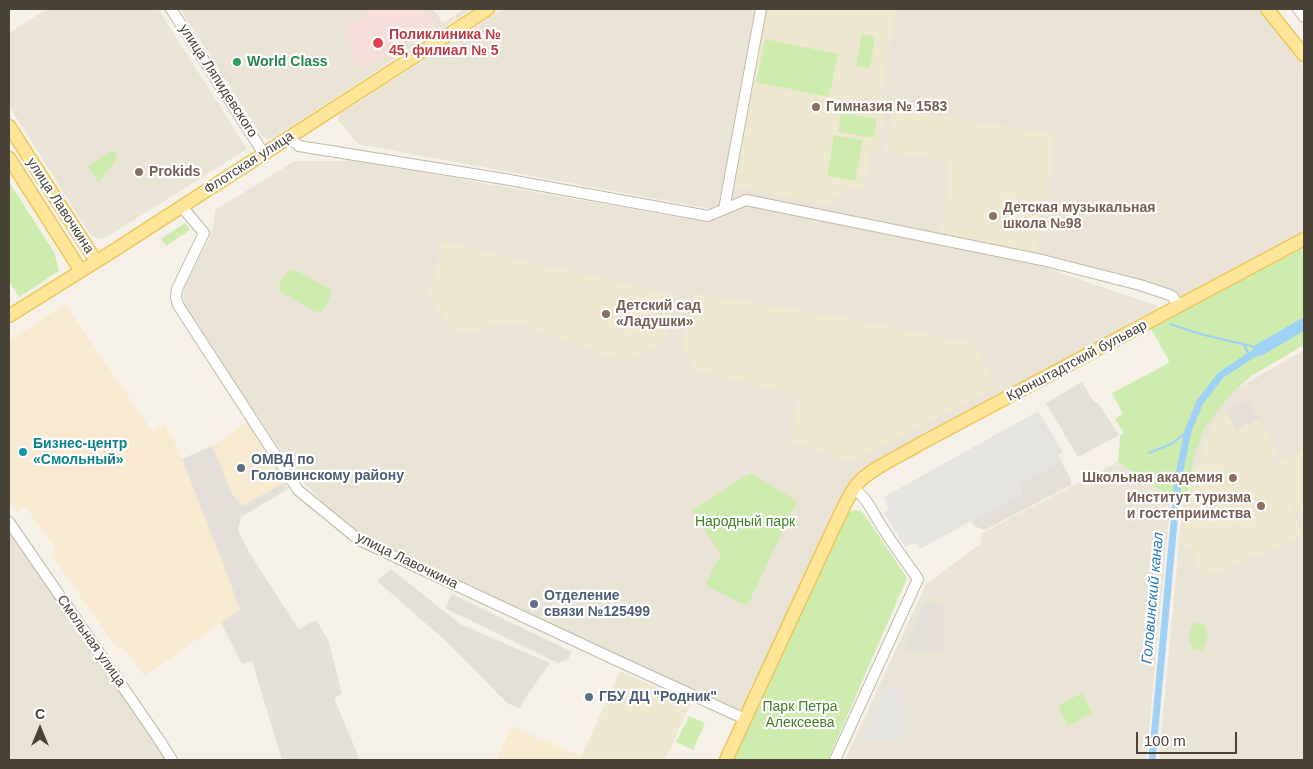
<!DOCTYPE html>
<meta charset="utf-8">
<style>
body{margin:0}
#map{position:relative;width:1313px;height:769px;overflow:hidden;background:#f5f1e8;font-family:Helvetica,sans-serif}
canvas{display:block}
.frame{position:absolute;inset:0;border:10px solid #494236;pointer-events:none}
.north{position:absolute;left:15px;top:704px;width:50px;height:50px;-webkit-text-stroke:4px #fff;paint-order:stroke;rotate:0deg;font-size:14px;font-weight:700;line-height:20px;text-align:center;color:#494236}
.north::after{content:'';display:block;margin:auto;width:18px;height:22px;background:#494236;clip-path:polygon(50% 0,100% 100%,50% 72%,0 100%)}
.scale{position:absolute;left:1136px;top:732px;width:101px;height:22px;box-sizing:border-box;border:2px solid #494236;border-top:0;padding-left:6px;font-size:15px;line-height:18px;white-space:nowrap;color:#494236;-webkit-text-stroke:4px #fff;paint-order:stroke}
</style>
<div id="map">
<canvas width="1313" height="769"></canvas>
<div class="frame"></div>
<div class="north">С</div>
<div class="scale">100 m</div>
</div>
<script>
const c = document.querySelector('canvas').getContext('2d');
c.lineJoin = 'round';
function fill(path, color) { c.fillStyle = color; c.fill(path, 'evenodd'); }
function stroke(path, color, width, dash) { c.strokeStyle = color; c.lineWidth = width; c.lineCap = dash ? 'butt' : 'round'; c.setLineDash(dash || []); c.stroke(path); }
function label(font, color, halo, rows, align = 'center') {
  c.font = font + ' Helvetica,sans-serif'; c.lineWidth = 4.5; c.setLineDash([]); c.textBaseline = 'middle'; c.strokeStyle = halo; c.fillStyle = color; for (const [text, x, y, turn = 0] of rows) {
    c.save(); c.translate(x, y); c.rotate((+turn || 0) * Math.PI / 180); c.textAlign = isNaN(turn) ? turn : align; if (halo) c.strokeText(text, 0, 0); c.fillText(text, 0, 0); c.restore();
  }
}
const residential = new Path2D(`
 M47 9H158L247 149 105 238H98L92 236 89 233 9 106V33Z
 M180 9H433L443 23 464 9H472L273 138 267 139 262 136Z
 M503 9H1259L1304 67V233L1182 298 1166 287 1033 252 747 196 711 209 358 144 338 120 339 115Z
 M295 161H358L705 222 744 204 1032 263 1158 306 1156 309 873 464 744 711 738 712 350 530 300 479 183 306 184 289 213 230 215 210Z
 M1304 350V760H1159L1188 447 1214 402Z
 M1118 462 1171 497 1146 760H845L926 584 980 544 982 533Z
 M9 530 168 760H9Z`);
const commercial = new Path2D(`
 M65 304 152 431 165 424 181 455 224 566 240 610 144 676 123 647 118 650 51 554 56 550 26 507 17 513 9 501V341Z
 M249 421 285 482 242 506 232 493 212 446Z
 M512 726 590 760H496Z`);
const industrial = new Path2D(`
 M1082 382 1094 402 1098 403 1119 435 1078 457 1046 403Z
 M1248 400 1258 419 1236 430 1226 411Z
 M212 446 232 493 242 506 285 482 288 489 241 517 238 531 247 549 299 630 310 623 317 621 329 642 342 694 334 698 360 760H282L252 661 242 664 221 623 240 610 224 566 182 459Z
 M1061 461 1070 478 1071 485 985 530 974 526 971 521 1023 494 1018 484Z
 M391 569 460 624 550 663 523 701 520 709 507 703 446 641 377 581Z
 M452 594 572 652 568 659 558 663 445 608Z
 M925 602 945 607V651H904Z`);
const education = new Path2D(`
 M765 9H896L882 89 880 93 886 100 878 151 871 150 863 190 849 188 834 197 832 206 733 186Z
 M893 109 1054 134 1050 156 1054 157 1035 254 940 235 950 177 945 161 885 151Z
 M443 242 673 295 663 344 625 362 512 321 456 335 428 297Z
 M693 293 839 317 975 344 997 387 856 460H843L790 440 800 395 696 371 683 348Z
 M1226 411 1236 430 1258 419 1277 454 1271 457 1274 465 1304 448V522L1280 479 1304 536 1202 578 1193 549 1179 543 1186 513 1178 479 1199 464 1213 421Z
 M620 671 691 703 665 760H590L581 757Z`);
const medical = new Path2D(`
 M363 9H425L435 23 425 30 424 33 364 70 350 50 349 37 343 27 365 13Z`);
const green = new Path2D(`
 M862 34 875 36 870 68 856 66Z
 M765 39 838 54 829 97 756 82Z
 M841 113 877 119 873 138 838 132Z
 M834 135 863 140 855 181 827 176Z
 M113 150 118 157 98 183 88 166Z
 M9 182 54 252 59 271 19 297 9 281Z
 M185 223 190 230 166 246 161 239Z
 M1304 247V345L1251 376 1230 395 1204 428 1193 459 1187 499 1171 497 1118 462 1120 436 1124 433 1115 419 1123 414 1112 393 1169 363 1168 359 1150 327Z
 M291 270H295L328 288 331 291C331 299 326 307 320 312L315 311 282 293 279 290C279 283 284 274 291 270Z
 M750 473 797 501 747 606 705 585 721 554 692 511Z
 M854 510 861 511 864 514 907 578 828 760H732L843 520 848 513Z
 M1194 623H1203C1209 634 1209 639 1203 650L1193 649C1187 639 1188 633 1194 623Z
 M1082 693 1092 713 1068 726 1058 706Z
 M689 716 705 723 693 750 676 742Z`);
const parking = new Path2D(`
 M1038 411 1063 452 1058 455 1061 461 1018 484 1023 494 971 521 920 549 915 543 905 547 884 513 889 510 884 497Z
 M887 686 903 687 902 740H862Z`);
const stream = new Path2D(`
 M1170 324 1204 335 1251 346 1259 350
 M1243 343 1250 356
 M1149 453 1171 444 1188 431`);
const canal = new Path2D(`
 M1152 760 1178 479 1188 431 1200 402 1221 375 1259 350`);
const river = new Path2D(`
 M1259 350 1304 324`);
const minor = new Path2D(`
 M171 9 264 154
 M1298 9 1304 17
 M289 138 299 146 504 179 708 216 746 200 1042 260 1140 285 1170 295 1173 297 1178 306
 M182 207 204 233 177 289 176 297 178 305 298 490 359 540 618 661 745 719
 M724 209 761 9
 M9 522 158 738 172 760
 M835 760 918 579C907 563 895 547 884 530 875 517 868 498 854 489`);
const major = new Path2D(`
 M1267 9 1304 55
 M9 126 96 261
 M9 158 81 271
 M9 316 113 251 488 9
 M726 760 835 525C842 511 848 495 858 483 872 468 900 456 918 445L1304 239`);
const markers = [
 [378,43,6,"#e0444e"],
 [237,62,5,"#2e9e5b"],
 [816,107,5,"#8d6e63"],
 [139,172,5,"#8d6e63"],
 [993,216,5,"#8d6e63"],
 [606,314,5,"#8d6e63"],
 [23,452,5,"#0f9aa8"],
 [241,468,5,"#5c6f8a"],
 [1233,478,5,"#8d6e63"],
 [1261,506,5,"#8d6e63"],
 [534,604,5,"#5c6f8a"],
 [589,697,5,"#5c6f8a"]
];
const healthNames = [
 ["Поликлиника №",389,35],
 ["45, филиал № 5",389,51]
];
const leisureNames = [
 ["World Class",247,62]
];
const streetNames = [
 ["улица Ляпидевского",218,81,57],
 ["Флотская улица",249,163,-33],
 ["улица Лавочкина",60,206,57],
 ["Кронштадтский бульвар",1077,361,-28],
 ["улица Лавочкина",407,561,26],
 ["Смольная улица",91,641,55]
];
const educationNames = [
 ["Гимназия № 1583",826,107],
 ["Prokids",149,172],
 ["Детская музыкальная",1003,208],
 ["школа №98",1003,224],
 ["Детский сад",616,306],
 ["«Ладушки»",616,322],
 ["Школьная академия",1223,478,"right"],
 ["Институт туризма",1251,498,"right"],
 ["и гостеприимства",1251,514,"right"]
];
const cultureNames = [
 ["Бизнес-центр",33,444],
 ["«Смольный»",33,460]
];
const serviceNames = [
 ["ОМВД по",251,460],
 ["Головинскому району",251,476],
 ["Отделение",544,596],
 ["связи №125499",544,612],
 ["ГБУ ДЦ \"Родник\"",599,697]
];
const parkNames = [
 ["Народный парк",745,522],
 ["Парк Петра",800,707],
 ["Алексеева",800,723]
];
const waterNames = [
 ["Головинский канал",1153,598,-85]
];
fill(residential, '#e9e4d5');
fill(commercial, '#f8e9d1');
fill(industrial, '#e4e0d9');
fill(education, '#efe8d0');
fill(medical, '#f6dfda');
fill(green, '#ceecad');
fill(parking, '#e6e4e0');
stroke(stream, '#9fd0f6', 2);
stroke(canal, '#9fd0f6', 7);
stroke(river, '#9fd0f6', 12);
stroke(minor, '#c1baa9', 12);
stroke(major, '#edc75d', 15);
stroke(minor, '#fff', 10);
stroke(major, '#ffe597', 12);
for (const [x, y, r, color] of markers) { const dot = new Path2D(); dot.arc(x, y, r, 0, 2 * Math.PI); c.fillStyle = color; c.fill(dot); stroke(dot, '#fff', 2); }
label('bold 14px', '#be3a42', '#fff', healthNames, 'left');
label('bold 14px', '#27864d', '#fff', leisureNames, 'left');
label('14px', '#494236', '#fff', streetNames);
label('bold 14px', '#785e54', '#fff', educationNames, 'left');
label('bold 14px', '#0d838f', '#fff', cultureNames, 'left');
label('bold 14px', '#4e5e75', '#fff', serviceNames, 'left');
label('14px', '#438023', '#fff', parkNames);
label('italic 15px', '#2578be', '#fff', waterNames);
</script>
